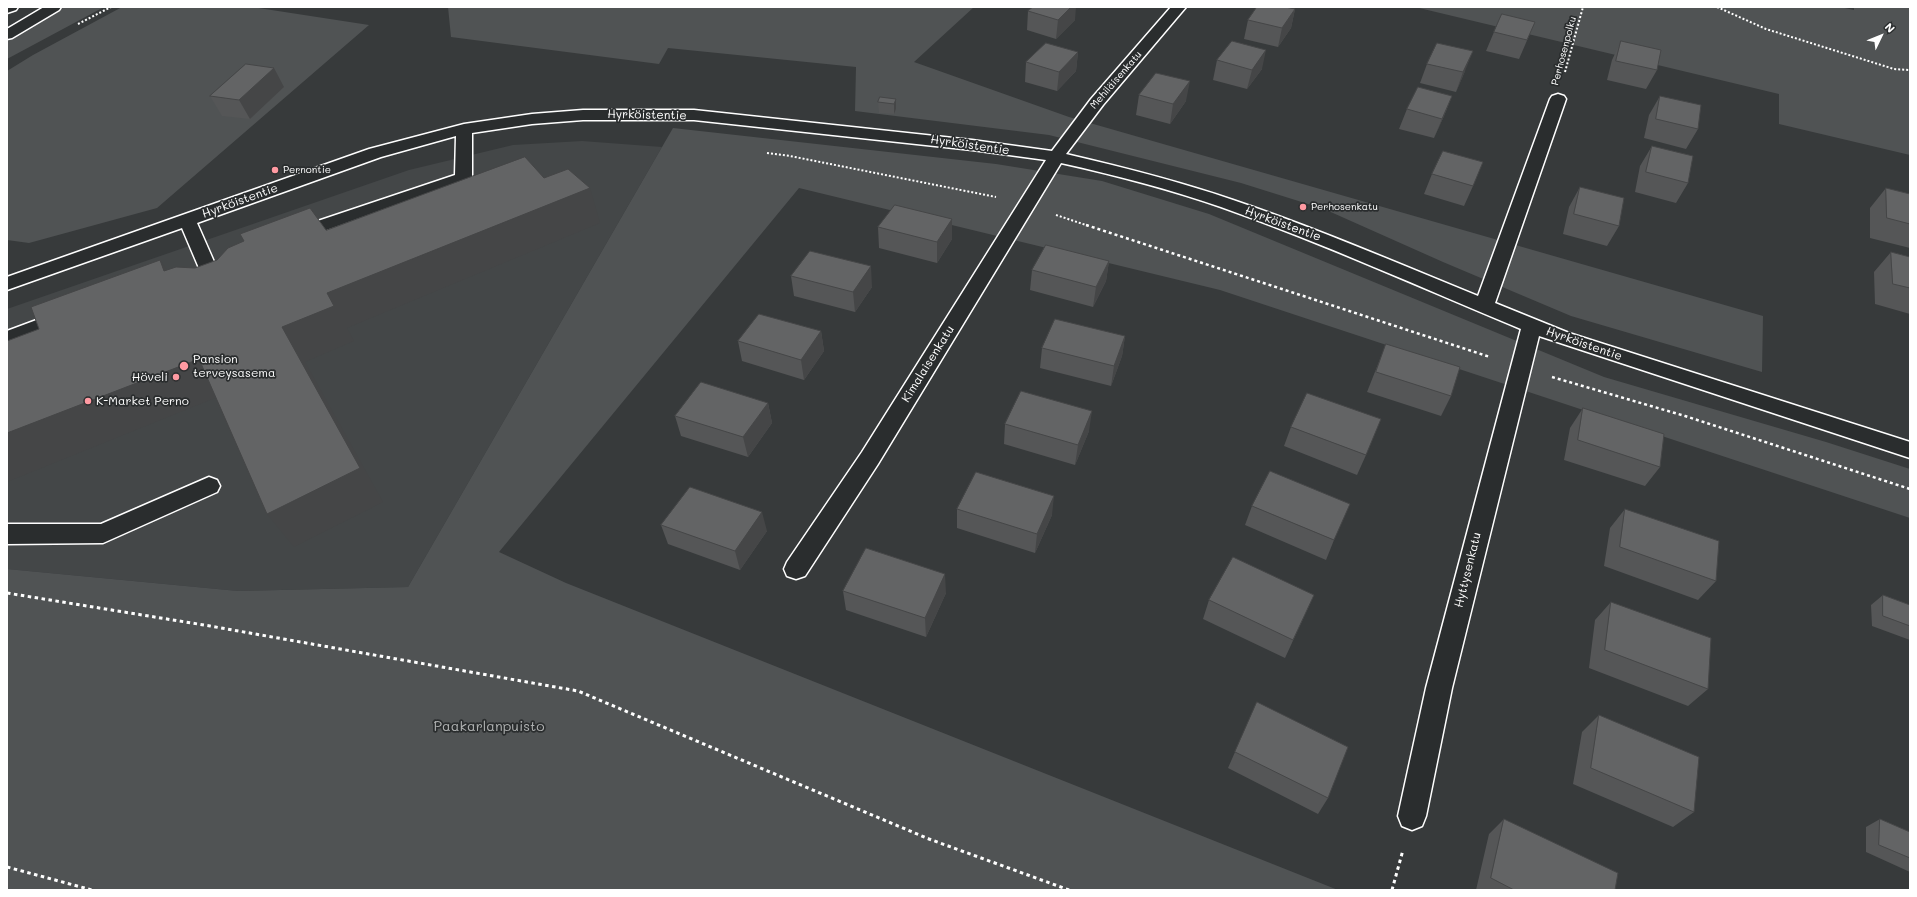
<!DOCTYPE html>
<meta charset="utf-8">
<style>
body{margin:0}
#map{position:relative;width:1917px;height:897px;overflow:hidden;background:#373a3b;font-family:Mali,sans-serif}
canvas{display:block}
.frame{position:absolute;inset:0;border:8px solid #fff;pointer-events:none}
.north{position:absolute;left:1861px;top:16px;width:40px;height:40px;-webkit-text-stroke:3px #2a2d2e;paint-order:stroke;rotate:47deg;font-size:11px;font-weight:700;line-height:16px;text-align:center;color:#fff}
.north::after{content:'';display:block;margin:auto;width:14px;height:18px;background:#fff;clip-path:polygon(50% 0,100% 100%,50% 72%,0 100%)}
</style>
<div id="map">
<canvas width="1917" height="897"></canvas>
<div class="frame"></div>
<div class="north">N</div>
</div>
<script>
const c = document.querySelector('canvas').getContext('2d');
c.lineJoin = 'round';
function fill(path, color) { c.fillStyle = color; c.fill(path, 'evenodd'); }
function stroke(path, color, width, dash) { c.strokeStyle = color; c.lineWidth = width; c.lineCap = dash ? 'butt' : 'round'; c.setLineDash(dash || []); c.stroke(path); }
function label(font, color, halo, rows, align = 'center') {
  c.font = font + ' Mali,sans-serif'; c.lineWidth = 3.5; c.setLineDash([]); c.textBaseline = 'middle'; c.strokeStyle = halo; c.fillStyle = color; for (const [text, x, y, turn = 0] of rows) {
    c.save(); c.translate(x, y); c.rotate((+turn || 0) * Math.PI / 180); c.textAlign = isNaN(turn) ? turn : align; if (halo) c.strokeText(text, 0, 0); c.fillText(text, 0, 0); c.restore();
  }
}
const built = new Path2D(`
 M582 141 662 147 408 587 238 591 7 569V309L409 170 513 145Z`);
const green = new Path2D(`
 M64 7H104L7 59V41Z
 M122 7H252L369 25 157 208 29 243 7 240V71L33 55Z
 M448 7H974L914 62 1069 117 1763 316 1762 372 1571 316 1443 262 1324 209 1241 183 1049 135 855 111 856 67 668 48 659 64 451 37Z
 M1415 7H1840L1854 10V7H1910V155L1779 124V94Z
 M673 128 996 164 1102 181 1209 214 1604 377 1826 442 1910 469V518L1220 290 799 188 499 552 566 583 1338 890H7V569L238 591 408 587Z`);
const pathFar2 = new Path2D(`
 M1717 7 1766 29 1894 69 1910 70
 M78 24 111 7
 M1565 72 1583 7
 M767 153 790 156 996 197
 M1056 215 1089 226`);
const pathFar1 = new Path2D(`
 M1086 225 1490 357
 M1552 377 1685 416 1910 489`);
const path = new Path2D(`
 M7 593 210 626 578 691 929 839 1069 890
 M7 867 92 890
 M1392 890 1403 850`);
const minor = new Path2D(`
 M7 7H18L16 10 7 13Z
 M44 7H61L59 10 12 38 7 39V29Z
 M1171 7H1186L1103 105 1066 154C1122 167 1178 181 1233 200 1316 228 1397 263 1478 296L1550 99 1552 96 1558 94 1564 96 1566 99 1495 303 1569 333 1910 442V458L1539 336 1452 688 1426 816 1422 826 1412 830 1402 826 1398 816 1426 688 1521 329C1422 288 1323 243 1221 207 1169 189 1115 175 1061 163L878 464 805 576 796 579 787 576 784 569 787 562 862 452 1046 160 972 150 694 120H583L532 124 472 133V178L469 182 300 239 294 241 288 239 285 235 288 231 455 175 456 136 381 157 197 223 215 264 213 268 206 270 199 268 182 228 7 290V277L369 149 464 124 532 114 583 110H694L972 140 1052 151 1091 99Z
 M66 309 73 311 76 316 73 321 7 345V331Z
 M209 477 217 480 220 486 217 492 103 543 7 544V524H101Z`);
const wall = new Path2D(`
 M1295 9 1291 28 1278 47 1244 39 1248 20Z
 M1028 11 1075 20 1056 39 1027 30Z
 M1535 22 1519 59 1486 51 1494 32Z
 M1621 41 1657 70 1646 89 1607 80 1612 60Z
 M1078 52 1076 71 1057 91 1025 82 1026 62Z
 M1217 60 1262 69 1247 89 1213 80Z
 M1427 64 1465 71 1456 92 1420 83Z
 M284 87 250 119 222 116 210 96Z
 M1139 95 1186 101 1170 124 1136 115Z
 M1452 96 1444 116 1434 138 1399 129 1407 109Z
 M1660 96 1698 129 1686 149 1644 138 1649 115Z
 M896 99V109L894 114 879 113 878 102Z
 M1652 146 1688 183 1676 203 1635 192 1640 166Z
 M1432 174 1473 186 1464 206 1424 194Z
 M1580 187 1619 226 1607 246 1563 234 1569 207Z
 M1886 188 1910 194V248L1870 238V208Z
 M878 227 952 239 937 263 879 248Z
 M1891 252 1910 257V314L1875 304 1874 272Z
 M1109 261 1106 281 1093 307 1030 290 1032 270Z
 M791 276 872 287 855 312 794 296Z
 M821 331 824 351 804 380 742 361 738 341Z
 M1125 336 1122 356 1111 386 1040 368 1042 348Z
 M1386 344 1451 396 1441 416 1367 392Z
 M768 403 772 423 748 457 681 436 675 416Z
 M1583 408 1660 467 1645 486 1564 460 1570 428Z
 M1005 424 1089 431 1075 465 1004 444Z
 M1291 427 1366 455 1357 475 1284 446Z
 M1252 506 1334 540 1326 560 1245 525Z
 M957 509 1052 515 1035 553 957 528Z
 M1625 509 1716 581 1698 600 1604 566 1610 528Z
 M661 525 767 531 740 570 668 544Z
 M843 591 946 593 926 637 846 610Z
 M1314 595 1285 658 1203 619 1209 600Z
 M1883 595 1910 605V640L1872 626 1871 605Z
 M1611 602 1708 689 1688 706 1589 668 1595 620Z
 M1257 702 1328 798 1318 814 1228 768Z
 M1599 715 1694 812 1673 827 1573 784 1582 732Z
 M1504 819 1615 890H1476L1489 834Z
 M1880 819 1910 832V872L1866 852V827Z`);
const shadedWall = new Path2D(`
 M1071 7H1076L1075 20 1056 39 1058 20Z
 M1295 9 1291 28 1278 47 1282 28Z
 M1266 50 1262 69 1247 89 1252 70Z
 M1473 51 1465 71 1456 92 1463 72Z
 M1078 52 1076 71 1057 91 1059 72Z
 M274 68 284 87 250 119 239 100Z
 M1190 81 1186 101 1170 124 1173 104Z
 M1452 96 1444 116 1434 138 1442 119Z
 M896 99V109L894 114V104Z
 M590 188 600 223 347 328 354 341 305 362 383 502 294 547 267 514 282 327 327 293Z
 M952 219V239L937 263V242Z
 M160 260 185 295 164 271Z
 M1109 261 1106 281 1093 307 1096 287Z
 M871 266 872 287 855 312 853 292Z
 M821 331 824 351 804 380 801 360Z
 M1125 336 1122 356 1111 386 1114 366Z
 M199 359 225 394 7 482V433Z
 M768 403 772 423 748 457 743 437Z
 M1092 411 1089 431 1075 465 1078 445Z
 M1054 496 1052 515 1035 553 1037 534Z
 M762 512 767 531 740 570 735 551Z
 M945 574 946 593 926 637 925 618Z`);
const building = new Path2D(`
 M1033 7H1071L1058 20 1028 11Z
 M1257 7H1285L1295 9 1282 28 1248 20Z
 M1502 14 1535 22 1527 40 1494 32Z
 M1232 41 1266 50 1252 70 1217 60Z
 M1621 41 1661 50 1657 70 1616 61Z
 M1046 43 1078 52 1059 72 1026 62Z
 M1437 43 1473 51 1463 72 1427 64Z
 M246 64 274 68 239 100 210 96Z
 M1156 73 1190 81 1173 104 1139 95Z
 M1418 87 1452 96 1442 119 1407 109Z
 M1660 96 1701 105 1698 129 1656 119Z
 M880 97 896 99 894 104 878 102Z
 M1652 146 1693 156 1688 183 1646 172Z
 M1443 151 1483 162 1473 186 1432 174Z
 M525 157 544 178 568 169 590 188 327 293 334 306 282 327 360 468 267 514 199 359 7 433V341L39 329 31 307 160 260 164 271 176 267 195 268 217 260 228 248 244 241 240 234 310 208 326 230Z
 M1580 187 1624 198 1619 226 1574 214Z
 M1886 188 1910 194V224L1887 218Z
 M895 205 952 219 937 242 878 227Z
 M1046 245 1109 261 1096 287 1032 270Z
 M810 251 871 266 853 292 791 276Z
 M1891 252 1910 257V288L1893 284Z
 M759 314 821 331 801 360 738 341Z
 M1055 319 1125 336 1114 366 1042 348Z
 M1386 344 1460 367 1451 396 1376 372Z
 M701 382 768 403 743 437 675 416Z
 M1021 391 1092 411 1078 445 1005 424Z
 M1307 393 1381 419 1366 455 1291 427Z
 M1583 408 1664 434 1660 467 1578 440Z
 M1270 471 1350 504 1334 540 1252 506Z
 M976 472 1054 496 1037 534 957 509Z
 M690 487 762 512 735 551 661 525Z
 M1625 509 1719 541 1716 581 1620 547Z
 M866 548 945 574 925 618 843 591Z
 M1233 557 1314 595 1293 640 1209 600Z
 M1883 595 1910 605V626L1883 616Z
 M1611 602 1711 638 1708 689 1605 650Z
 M1257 702 1348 747 1328 798 1235 752Z
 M1599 715 1699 757 1694 812 1591 768Z
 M1504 819 1618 873 1615 890H1514L1491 878Z
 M1880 819 1910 832V858L1879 845Z`);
const markers = [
 [275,170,4,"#ff9aa2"],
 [1303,207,4,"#ff9aa2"],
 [184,366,5,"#ff9aa2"],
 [176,377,4,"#ff9aa2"],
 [88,401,4,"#ff9aa2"]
];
const farStreetnames = [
 ["Perhosenpolku",1564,51,-75],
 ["Mehiläisenkatu",1116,80,-49]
];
const farPoinames = [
 ["Pernontie",283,170],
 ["Perhosenkatu",1311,207]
];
const streetNames = [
 ["Hyrköistentie",647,115,1],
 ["Hyrköistentie",970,145,8],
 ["Hyrköistentie",240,201,-20],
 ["Hyrköistentie",1283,224,20],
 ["Hyrköistentie",1584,344,19],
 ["Kimalaisenkatu",928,364,-58],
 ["Hyttysenkatu",1468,570,-76]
];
const poiNames = [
 ["Pansion",193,359],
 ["terveysasema",193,373],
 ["Höveli",168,377,"right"],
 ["K-Market Perno",96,401]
];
const nearParknames = [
 ["Paakarlanpuisto",489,727]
];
fill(built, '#444748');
fill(green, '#505354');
stroke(minor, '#fff', 3);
stroke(pathFar2, '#fff', 2, [2, 2]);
stroke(pathFar1, '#fff', 2.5, [3, 3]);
stroke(path, '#fff', 3, [3.5, 3.5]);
fill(minor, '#2a2d2e');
fill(wall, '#555657');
fill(shadedWall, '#454647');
fill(building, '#636465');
stroke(building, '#454647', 1);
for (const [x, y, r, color] of markers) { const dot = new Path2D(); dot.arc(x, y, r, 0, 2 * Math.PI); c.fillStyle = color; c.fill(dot); stroke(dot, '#2a2d2e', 1.5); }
label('10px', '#fff', '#2a2d2e', farStreetnames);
label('10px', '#fff', '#2a2d2e', farPoinames, 'left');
label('12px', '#fff', '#2a2d2e', streetNames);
label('12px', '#fff', '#2a2d2e', poiNames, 'left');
label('14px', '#b0b2b2', '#2a2d2e', nearParknames);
</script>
